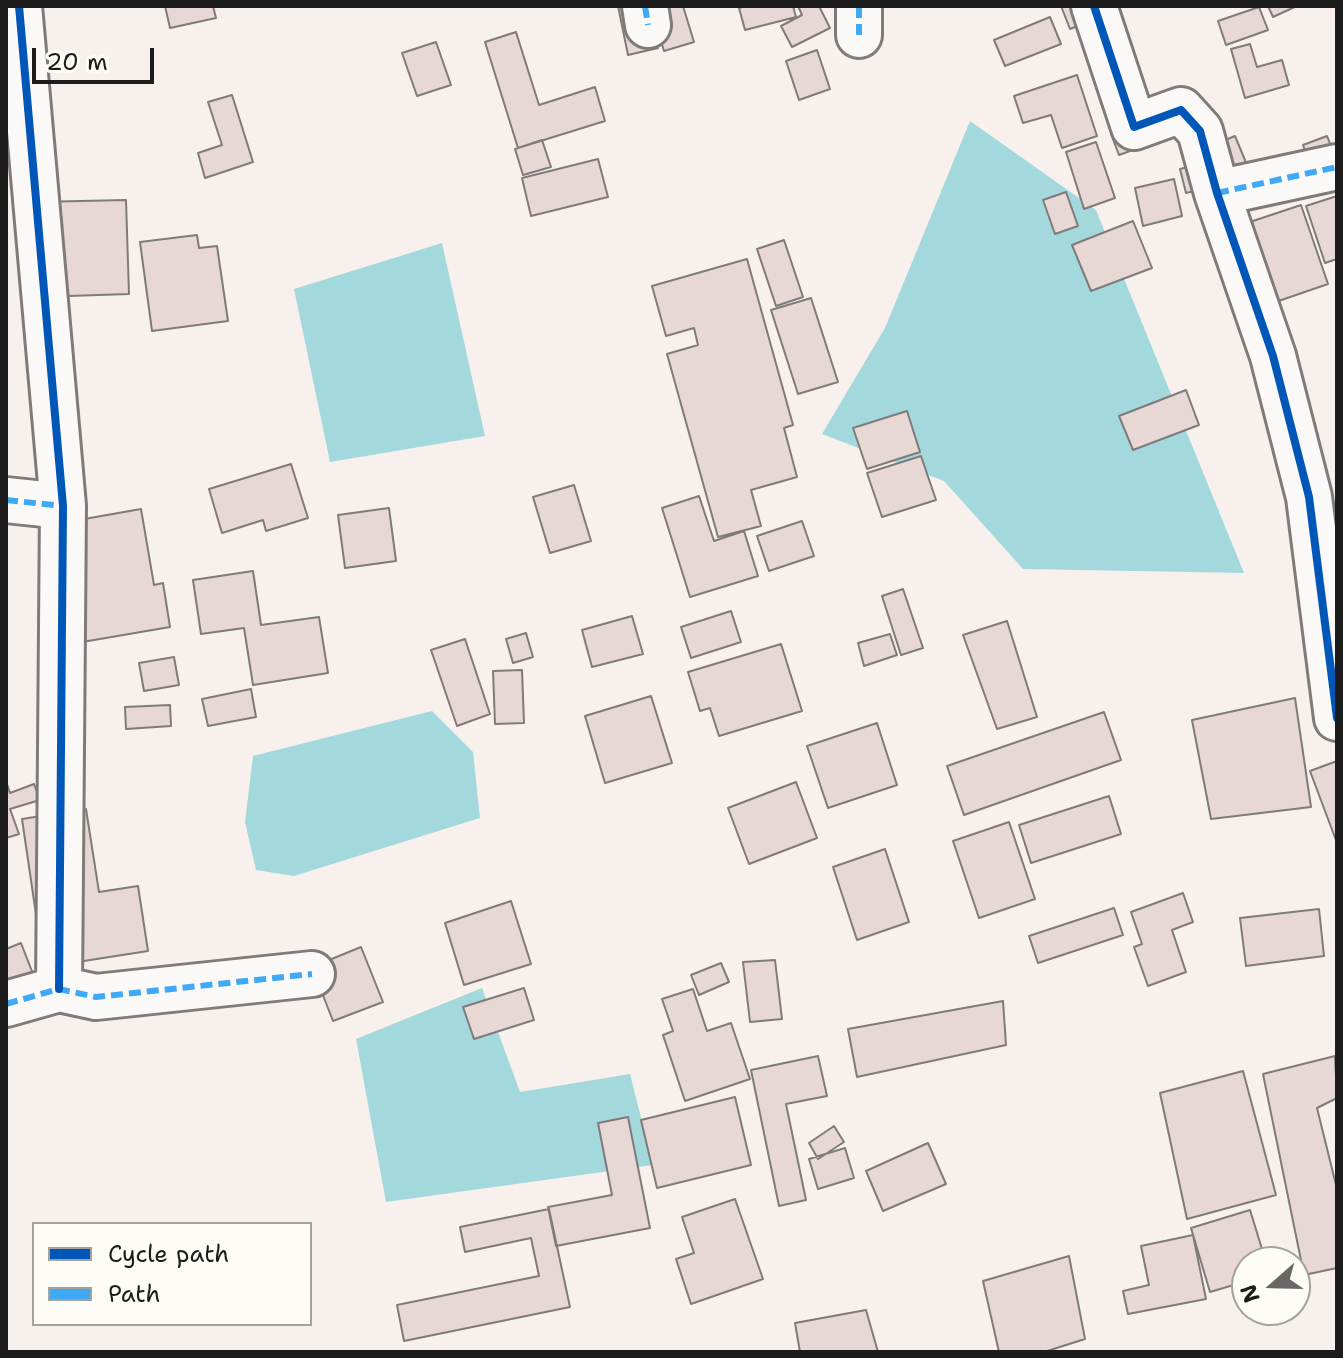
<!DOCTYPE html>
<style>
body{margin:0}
#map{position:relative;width:1343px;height:1358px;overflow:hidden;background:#f8f0ed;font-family:"Shantell Sans",sans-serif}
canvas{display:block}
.frame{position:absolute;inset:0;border:8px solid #1c1c1c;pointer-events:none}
.legend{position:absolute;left:32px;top:1222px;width:280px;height:104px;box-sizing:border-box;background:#fdfcf7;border:2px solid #a3a29f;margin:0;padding:10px 14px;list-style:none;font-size:24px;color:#1c1c1c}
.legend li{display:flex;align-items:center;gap:16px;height:40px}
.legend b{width:40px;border:2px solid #a3a29f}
.north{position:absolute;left:1231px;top:1246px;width:80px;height:80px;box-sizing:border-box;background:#fdfcf7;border:2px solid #a3a29f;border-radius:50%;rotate:250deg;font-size:22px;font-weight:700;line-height:32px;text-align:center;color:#1c1c1c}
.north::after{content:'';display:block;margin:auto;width:28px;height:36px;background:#696665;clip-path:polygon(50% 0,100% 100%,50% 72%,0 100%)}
.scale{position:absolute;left:32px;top:48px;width:122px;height:36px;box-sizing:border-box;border:4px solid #1c1c1c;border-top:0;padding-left:10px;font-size:24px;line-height:28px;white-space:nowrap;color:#1c1c1c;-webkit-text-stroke:6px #fdfcf7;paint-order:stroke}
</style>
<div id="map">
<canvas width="1343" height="1358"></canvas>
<div class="frame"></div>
<ul class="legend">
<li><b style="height:10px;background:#0057b8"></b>Cycle path</li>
<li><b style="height:10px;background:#3fa9f5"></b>Path</li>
</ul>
<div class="north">N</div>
<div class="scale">20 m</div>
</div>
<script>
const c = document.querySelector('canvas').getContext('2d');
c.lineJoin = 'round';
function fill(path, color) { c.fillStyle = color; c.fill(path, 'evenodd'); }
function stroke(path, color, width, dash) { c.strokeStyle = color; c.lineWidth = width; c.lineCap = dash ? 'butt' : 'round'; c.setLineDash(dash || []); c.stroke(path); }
const water = new Path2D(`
 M970 121 1096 210 1244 573 1023 569 944 481 822 434 885 328Z
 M442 243 485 436 330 462 294 289Z
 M432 711 473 752 480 818 294 876 256 870 245 822 253 756Z
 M482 988 520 1092 630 1074 653 1165 386 1202 356 1039Z`);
const building = new Path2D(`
 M165 6H213L216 18 170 28Z
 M618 6H656L649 7 658 48 628 55Z
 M671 6H683L694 42 664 51 652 12Z
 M746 6H793L796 17 745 30 739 8Z
 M798 6H819L830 28 792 47 781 26 802 15Z
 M1061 6H1096L1100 17 1070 29Z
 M1268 6H1297L1273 17Z
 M1259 7 1268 30 1226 45 1218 21Z
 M1050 17 1061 44 1005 66 994 40Z
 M516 32 539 105 595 87 605 121 518 148 485 42Z
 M436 42 451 85 417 96 402 53Z
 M1250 44 1257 67 1282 60 1289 85 1245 98 1231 49Z
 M817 50 830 89 799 100 786 61Z
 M1077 75 1097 136 1062 148 1051 115 1023 123 1014 96Z
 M232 95 253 162 205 178 198 153 222 145 208 102Z
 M1144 122 1152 143 1119 155 1111 134Z
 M1235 136 1252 177 1230 185 1213 145Z
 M1327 136 1337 161 1315 176 1303 145Z
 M542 140 551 167 523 175 515 149Z
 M1096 142 1115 198 1084 209 1066 152Z
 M598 159 608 197 531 216 522 178Z
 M1208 162 1214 186 1186 193 1180 169Z
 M1174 179 1182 216 1143 226 1135 188Z
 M1066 192 1078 226 1055 234 1043 200Z
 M1337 196V259L1325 263 1306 206Z
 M126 200 129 294 38 297 35 202Z
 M1301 205 1328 284 1235 316 1208 236Z
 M1133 221 1152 268 1091 291 1072 245Z
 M197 235 199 248 217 246 228 321 152 331 140 242Z
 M784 240 803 297 776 306 757 249Z
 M747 259 793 425 784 428 797 477 751 490 761 526 718 537 667 354 698 345 694 328 666 336 652 286Z
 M811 298 838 382 798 394 771 310Z
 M1186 390 1199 425 1133 450 1119 416Z
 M907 411 920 452 867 469 853 428Z
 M921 456 936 500 882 517 867 473Z
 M291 464 308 518 266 531 263 520 222 533 209 489Z
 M574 485 591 541 550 553 533 497Z
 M699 496 714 541 744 531 758 576 690 597 662 508Z
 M389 508 396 561 345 568 338 515Z
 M141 509 154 585 163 583 170 627 59 646 39 527Z
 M802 521 814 556 769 571 757 536Z
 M253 571 261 625 319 617 328 673 253 685 244 628 201 634 193 580Z
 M903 589 923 648 901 655 882 596Z
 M731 611 741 642 691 658 681 627Z
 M632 616 643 654 592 667 582 630Z
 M1007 621 1037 717 997 729 963 635Z
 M526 633 533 657 513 663 506 639Z
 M890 634 897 655 864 666 858 643Z
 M465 639 490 714 457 726 431 650Z
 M781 644 802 711 719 736 710 708 700 711 688 672Z
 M174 657 179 685 144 691 139 663Z
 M522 670 524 723 495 724 493 671Z
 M251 689 256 717 208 726 202 699Z
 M651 696 672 763 605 783 585 716Z
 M1295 698 1311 807 1211 819 1192 720Z
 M170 705 171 726 126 729 125 707Z
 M1104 712 1121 760 964 815 947 766Z
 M877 723 897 785 828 808 807 746Z
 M1337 761V843L1310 771Z
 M6 781 10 793 34 784 40 800 10 809 19 834 6 838Z
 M796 782 817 838 749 864 728 808Z
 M1109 796 1121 834 1031 863 1019 825Z
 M86 809 99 892 138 886 148 951 71 963 64 917 37 921 22 819Z
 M1009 822 1035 899 979 918 953 841Z
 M885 849 909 922 857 940 833 867Z
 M1183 893 1193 922 1172 930 1186 972 1148 986 1134 947 1142 944 1131 912Z
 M511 901 531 964 464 985 445 923Z
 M1114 908 1123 935 1038 963 1029 936Z
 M1319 909 1324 956 1246 966 1240 918Z
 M21 943 33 974 6 984V949Z
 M361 947 383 1002 333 1021 312 967Z
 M775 960 782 1019 750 1022 743 962Z
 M721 963 729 982 699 995 691 975Z
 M524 988 534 1020 474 1039 463 1007Z
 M693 989 707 1031 731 1023 750 1079 685 1101 663 1035 673 1031 662 999Z
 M1003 1001 1006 1045 857 1077 848 1029Z
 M818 1056 827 1096 786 1104 806 1200 779 1206 751 1070Z
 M1335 1056 1337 1098 1317 1108 1337 1189V1268L1304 1275 1263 1074Z
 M1243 1071 1276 1195 1187 1219 1160 1093Z
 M735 1097 751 1165 657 1188 641 1120Z
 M628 1117 650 1228 556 1246 548 1207 612 1195 598 1123Z
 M834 1126 844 1142 818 1159 809 1143Z
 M928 1143 946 1184 883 1211 866 1171Z
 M845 1148 854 1178 818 1189 809 1159Z
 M735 1199 763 1279 691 1304 676 1259 694 1253 682 1217Z
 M549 1209 570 1307 404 1341 397 1305 539 1276 531 1238 465 1252 460 1227Z
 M1250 1210 1266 1262H1247V1281L1210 1292 1191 1228Z
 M1193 1235 1206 1299 1128 1314 1123 1291 1149 1285 1141 1246Z
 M1069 1256 1085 1339 1044 1352H999L983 1281Z
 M866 1310 878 1352H800L795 1323Z`);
const minor = new Path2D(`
 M19 6 63 506 59 989
 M645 6 648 25
 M859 6V35
 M1094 6 1134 127 1181 110 1200 131 1217 193 1273 356 1309 497 1337 718
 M1217 193 1337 167
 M6 500 63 506
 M6 1004 59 989 96 997 312 974`);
const quiet = new Path2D(`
 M645 6 648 25
 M859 6V35
 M1217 193 1337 167
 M6 500 63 506
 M6 1004 59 989 96 997 312 974`);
const cycleway = new Path2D(`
 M19 6 63 506 59 989
 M1094 6 1134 127 1181 110 1200 131 1217 193 1273 356 1309 497 1337 718`);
fill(water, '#a3d9dc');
fill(building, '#e7d8d5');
stroke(building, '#7f7b7a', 2);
stroke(minor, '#7f7b7a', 50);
stroke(minor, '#fbf9f7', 44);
stroke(quiet, '#3fa9f5', 6, [12, 6]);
stroke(cycleway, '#0057b8', 8);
</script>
